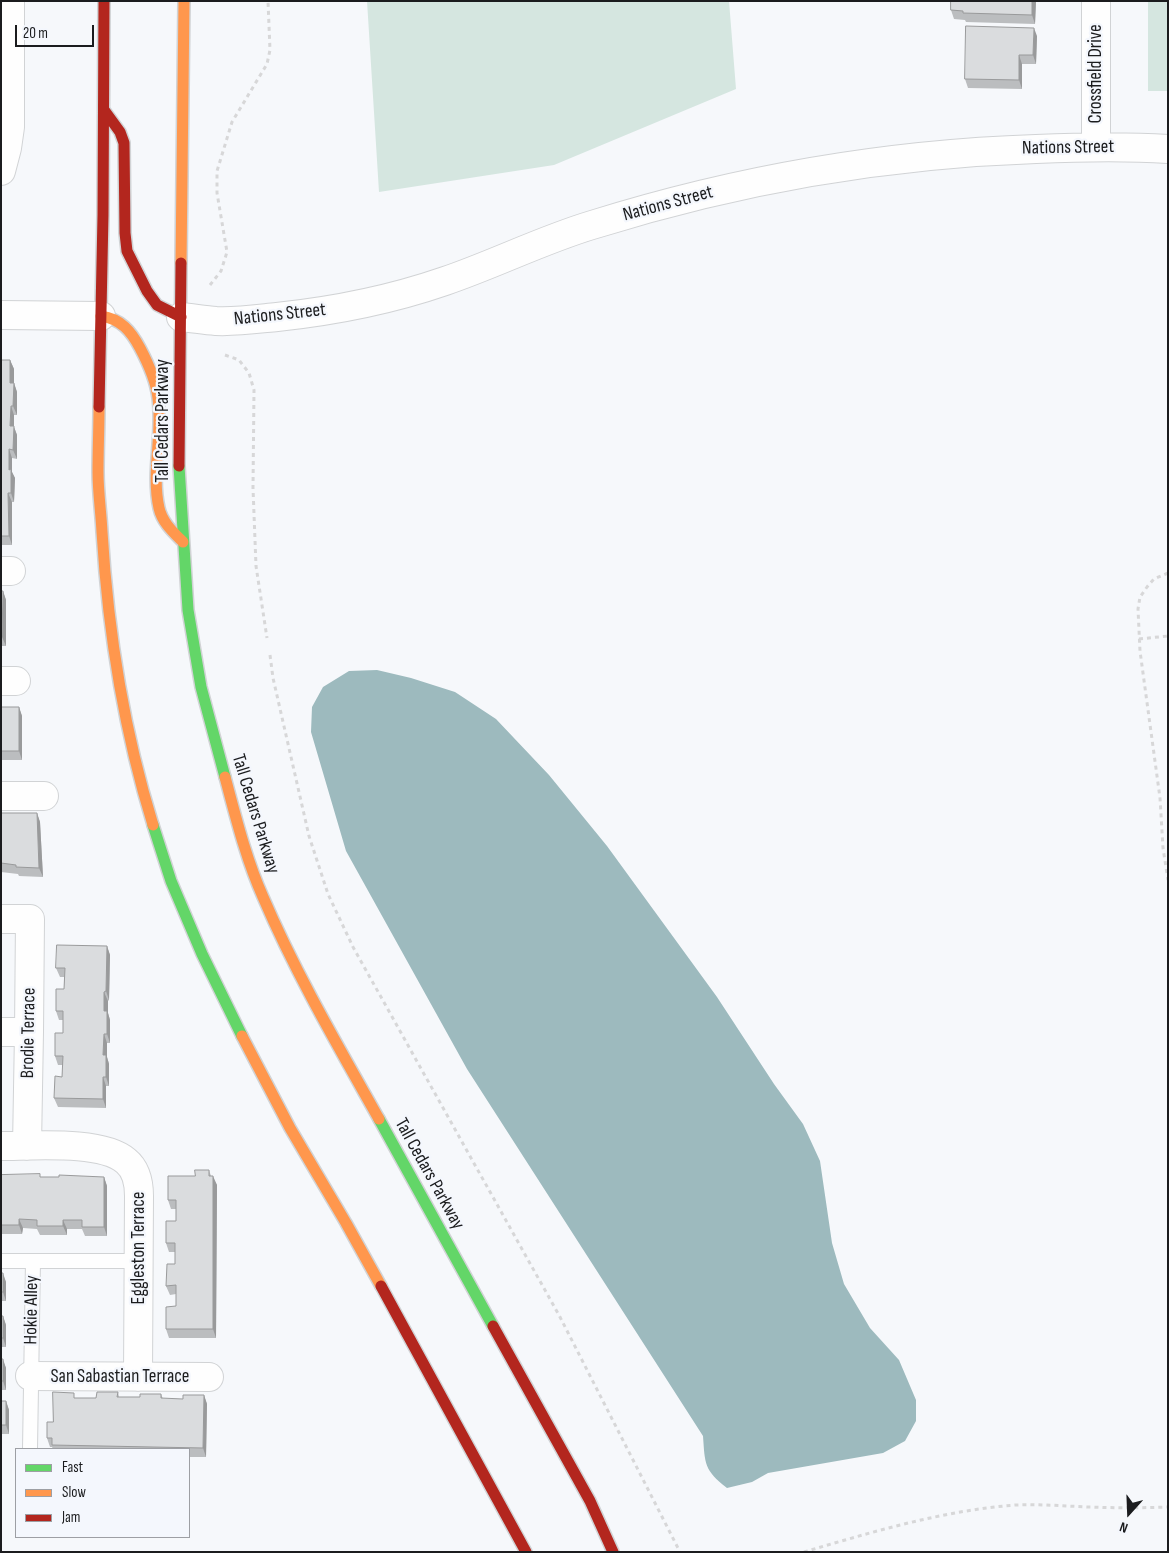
<!DOCTYPE html>
<style>
body{margin:0}
#map{position:relative;width:1169px;height:1553px;overflow:hidden;background:#f6f8fb;font-family:"Sofia Sans Condensed",sans-serif}
canvas{display:block}
.frame{position:absolute;inset:0;border:2px solid #1b1c1e;pointer-events:none}
.legend{position:absolute;left:15px;top:1448px;width:175px;height:90px;box-sizing:border-box;background:#f4f7fd;border:1px solid #9d9fa4;margin:0;padding:6px 9px;list-style:none;font-size:15px;color:#1b1c1e}
.legend li{display:flex;align-items:center;gap:10px;height:25px}
.legend b{width:25px;border:1px solid #9d9fa4}
.north{position:absolute;left:1104px;top:1488px;width:50px;height:50px;-webkit-text-stroke:4px #f4f7fd;paint-order:stroke;rotate:200deg;font-size:14px;font-weight:700;line-height:20px;text-align:center;color:#1b1c1e}
.north::after{content:'';display:block;margin:auto;width:18px;height:22px;background:#1b1c1e;clip-path:polygon(50% 0,100% 100%,50% 72%,0 100%)}
.scale{position:absolute;left:15px;top:25px;width:79px;height:22px;box-sizing:border-box;border:2px solid #1b1c1e;border-top:0;padding-left:6px;font-size:15px;line-height:18px;white-space:nowrap;color:#1b1c1e;-webkit-text-stroke:4px #f4f7fd;paint-order:stroke}
</style>
<div id="map">
<canvas width="1169" height="1553"></canvas>
<div class="frame"></div>
<ul class="legend">
<li><b style="height:6px;background:#63d668"></b>Fast</li>
<li><b style="height:6px;background:#ff974d"></b>Slow</li>
<li><b style="height:6px;background:#b3261e"></b>Jam</li>
</ul>
<div class="north">N</div>
<div class="scale">20 m</div>
</div>
<script>
const c = document.querySelector('canvas').getContext('2d');
c.lineJoin = 'round';
function fill(path, color) { c.fillStyle = color; c.fill(path, 'evenodd'); }
function stroke(path, color, width, dash) { c.strokeStyle = color; c.lineWidth = width; c.lineCap = dash ? 'butt' : 'round'; c.setLineDash(dash || []); c.stroke(path); }
function label(font, color, halo, rows, align = 'center') {
  c.font = font + ' "Sofia Sans Condensed",sans-serif'; c.lineWidth = 4.5; c.setLineDash([]); c.textBaseline = 'middle'; c.strokeStyle = halo; c.fillStyle = color; for (const [text, x, y, turn = 0] of rows) {
    c.save(); c.translate(x, y); c.rotate((+turn || 0) * Math.PI / 180); c.textAlign = isNaN(turn) ? turn : align; if (halo) c.strokeText(text, 0, 0); c.fillText(text, 0, 0); c.restore();
  }
}
const green = new Path2D(`
 M367 1H729L736 89 554 165 379 192Z
 M1148 1H1168V91H1148Z`);
const water = new Path2D(`
 M377 670 411 678 455 692 496 719 549 775 607 846 717 997 774 1084 803 1124 820 1161 832 1243 844 1284 870 1328 899 1360 916 1400V1421L905 1441 883 1453 768 1473 752 1482 727 1488C704 1470 705 1464 703 1436L467 1069 346 851 311 732 312 707 323 687 349 671Z`);
const path = new Path2D(`
 M210 285 221 271 227 252 217 193V171L232 122 267 64 270 50 268 1
 M225 355 239 360 249 373 254 390 253 488 256 566 267 638
 M1168 573 1154 579 1147 587 1140 597 1138 609 1140 651 1160 798 1163 848 1168 880
 M1139 639 1168 636
 M270 655 273 678 309 836 328 894 353 947 560 1317 680 1552
 M804 1552C872 1532 945 1510 1016 1505 1040 1504 1064 1506 1088 1507 1115 1508 1141 1508 1168 1507`);
const lane = new Path2D(`
 M1 1261H140
 M30 1449 33 1261`);
const street = new Path2D(`
 M1096 147V1
 M1 171 7 148 10 127V1
 M1 315 101 316
 M181 317C192 318 204 320 216 321 236 322 257 319 277 317 334 311 390 300 445 281 495 264 542 240 592 225 736 180 885 154 1036 149 1080 147 1124 146 1168 149
 M1 571H11
 M1 681H16
 M1 796H44
 M1 919H30L29 1032 27 1146
 M1 1032H29
 M1 1146C33 1146 102 1140 126 1161 137 1170 139 1183 139 1196L138 1377
 M30 1376 209 1377`);
const fast = new Path2D(`
 M179 466 188 610 201 687 225 777
 M153 825 171 881 202 954 242 1036
 M379 1119 493 1326`);
const slow = new Path2D(`
 M181 263 184 1
 M101 316C121 319 131 331 140 348 148 363 156 381 158 398 163 434 151 472 159 508 162 522 173 532 183 542
 M99 407C99 428 98 450 98 472 98 492 101 512 102 532 108 631 124 731 153 825
 M225 777C236 818 246 859 263 897 296 974 338 1046 379 1119
 M242 1036 290 1128 346 1223 381 1286`);
const jam = new Path2D(`
 M104 110 120 132 124 143 125 233 127 251 147 291 157 305 181 317
 M99 407 103 215 104 1
 M179 466 181 263
 M381 1286 526 1552
 M493 1326 590 1501 613 1552`);
const wall = new Path2D(`
 M1036 1 1035 24 966 22 965 20 954 19 951 10Z
 M1037 36 1036 64H1022V89L968 88 965 79Z
 M1 360H10L14 369V383L17 392V415H14V427L17 435V459L12 458V472L15 478 14 502H12V545H1Z
 M1 591H3L6 600V646H1Z
 M1 707H19L22 716V760H1Z
 M1 813H37L40 822 43 877 19 876 18 874 1 872Z
 M107 946 110 955 109 1000 108 1001V1013L110 1020V1043H107V1057L109 1064V1086H106V1108L58 1107 54 1098 62 1077 63 1065H58L55 1056 63 1033V1020H59L56 1011 64 989V977H60L56 968Z
 M209 1170 211 1176 217 1185 216 1338H169L166 1329 176 1306V1294L170 1295 166 1286 175 1264V1252H169L166 1243 176 1221V1209H171L168 1200 195 1176Z
 M1 1175 41 1177H104L107 1186V1236H85L82 1229H67V1235H40L37 1229 23 1228 22 1234H1Z
 M1 1273 6 1282V1301H1Z
 M1 1316H3L6 1325V1347H2V1359L6 1368V1390H1Z
 M118 1392 119 1397H140L161 1394 163 1399H183L204 1395 207 1404 206 1457H189V1449H53L52 1447H50L47 1438 53 1422 76 1398H96Z
 M1 1401H6L9 1410V1434H1Z`);
const shadedWall = new Path2D(`
 M1032 1H1036L1035 24 1032 15Z
 M1034 28 1037 36 1036 64 1033 55Z
 M1019 55 1022 64V89L1019 80Z
 M10 360 14 369V383L17 392V415L13 406 10 383Z
 M11 406 14 415V427L17 435V459L13 450 10 426Z
 M9 449 12 458V472L15 478 14 502 11 493 9 470Z
 M8 493 12 502V545L9 536Z
 M3 591 6 600V646L2 637Z
 M19 707 22 716V760L19 751Z
 M37 813 40 822 43 877 39 868Z
 M107 946 110 955 109 1000 106 991Z
 M104 992 108 1001V1013L110 1020V1043L107 1034 104 1011Z
 M104 1034 107 1043V1057L109 1064V1086L106 1077 103 1055Z
 M103 1077 106 1086V1108L103 1099Z
 M213 1176 217 1185 216 1338 213 1329Z
 M104 1177 107 1186V1236L104 1227Z
 M19 1219 23 1228 22 1234 19 1225Z
 M63 1220 67 1229V1235L63 1226Z
 M3 1273 6 1282V1301L3 1292Z
 M3 1316 6 1325V1347L3 1338Z
 M3 1359 6 1368V1390L3 1381Z
 M204 1395 207 1404 206 1457 203 1448Z
 M6 1401 9 1410V1434L6 1425Z`);
const building = new Path2D(`
 M951 1H1032V15L963 13V11L951 10Z
 M966 26 1034 28 1033 55H1019V80L965 79Z
 M1 360H10V383H14L13 406H11L10 426H14L13 450 9 449V470L11 469V493H8L9 536H1Z
 M1 591H3L2 637H1Z
 M1 707H19V751H1Z
 M1 813H37L39 868 16 867V865L1 863Z
 M57 945 107 946 106 991 104 992V1011H107V1034H104L103 1055H106V1077H103V1099L54 1098 55 1076 62 1077 63 1056H55V1033H63V1011H56V989H64L65 968H56Z
 M195 1170H209V1176H213V1329H166V1307L176 1306V1285L166 1286 167 1264H175V1243H166V1221H176V1200H168V1176H195Z
 M40 1174V1177H59V1175L104 1177V1227H82V1220H63V1226H37V1220L19 1219V1225H1V1175Z
 M1 1273H3V1292H1Z
 M1 1316H3V1338H1Z
 M1 1359H3V1381H1Z
 M53 1392 74 1393V1398H96L97 1392H118L117 1397H140V1394H161V1398L183 1399V1395H204L203 1448 52 1445V1438H47V1422H53Z
 M1 1401H6V1425H1Z`);
const streetNames = [
 ["Crossfield Drive",1096,74,-90],
 ["Nations Street",1068,148,-1],
 ["Nations Street",668,204,-15],
 ["Nations Street",280,315,-6],
 ["Tall Cedars Parkway",163,421,-90],
 ["Tall Cedars Parkway",255,814,73],
 ["Brodie Terrace",29,1033,-89],
 ["Tall Cedars Parkway",429,1174,61],
 ["Eggleston Terrace",139,1248,-90],
 ["Hokie Alley",32,1310,-89],
 ["San Sabastian Terrace",120,1377]
];
fill(green, '#d5e6e0');
fill(water, '#9dbabe');
stroke(lane, '#d1d3d5', 16);
stroke(street, '#d1d3d5', 30);
stroke(fast, '#d1d3d5', 14);
stroke(slow, '#d1d3d5', 14);
stroke(jam, '#d1d3d5', 14);
stroke(path, '#d7d7d8', 3, [4, 4]);
stroke(lane, '#fefefe', 14);
stroke(street, '#fefefe', 28);
stroke(fast, '#63d668', 11);
stroke(slow, '#ff974d', 11);
stroke(jam, '#b3261e', 11);
fill(wall, '#bbbdbf');
fill(shadedWall, '#999a9b');
fill(building, '#dadcde');
stroke(building, '#999a9b', 1);
label('19px', '#1b1c1e', '#f4f7fd', streetNames);
</script>
